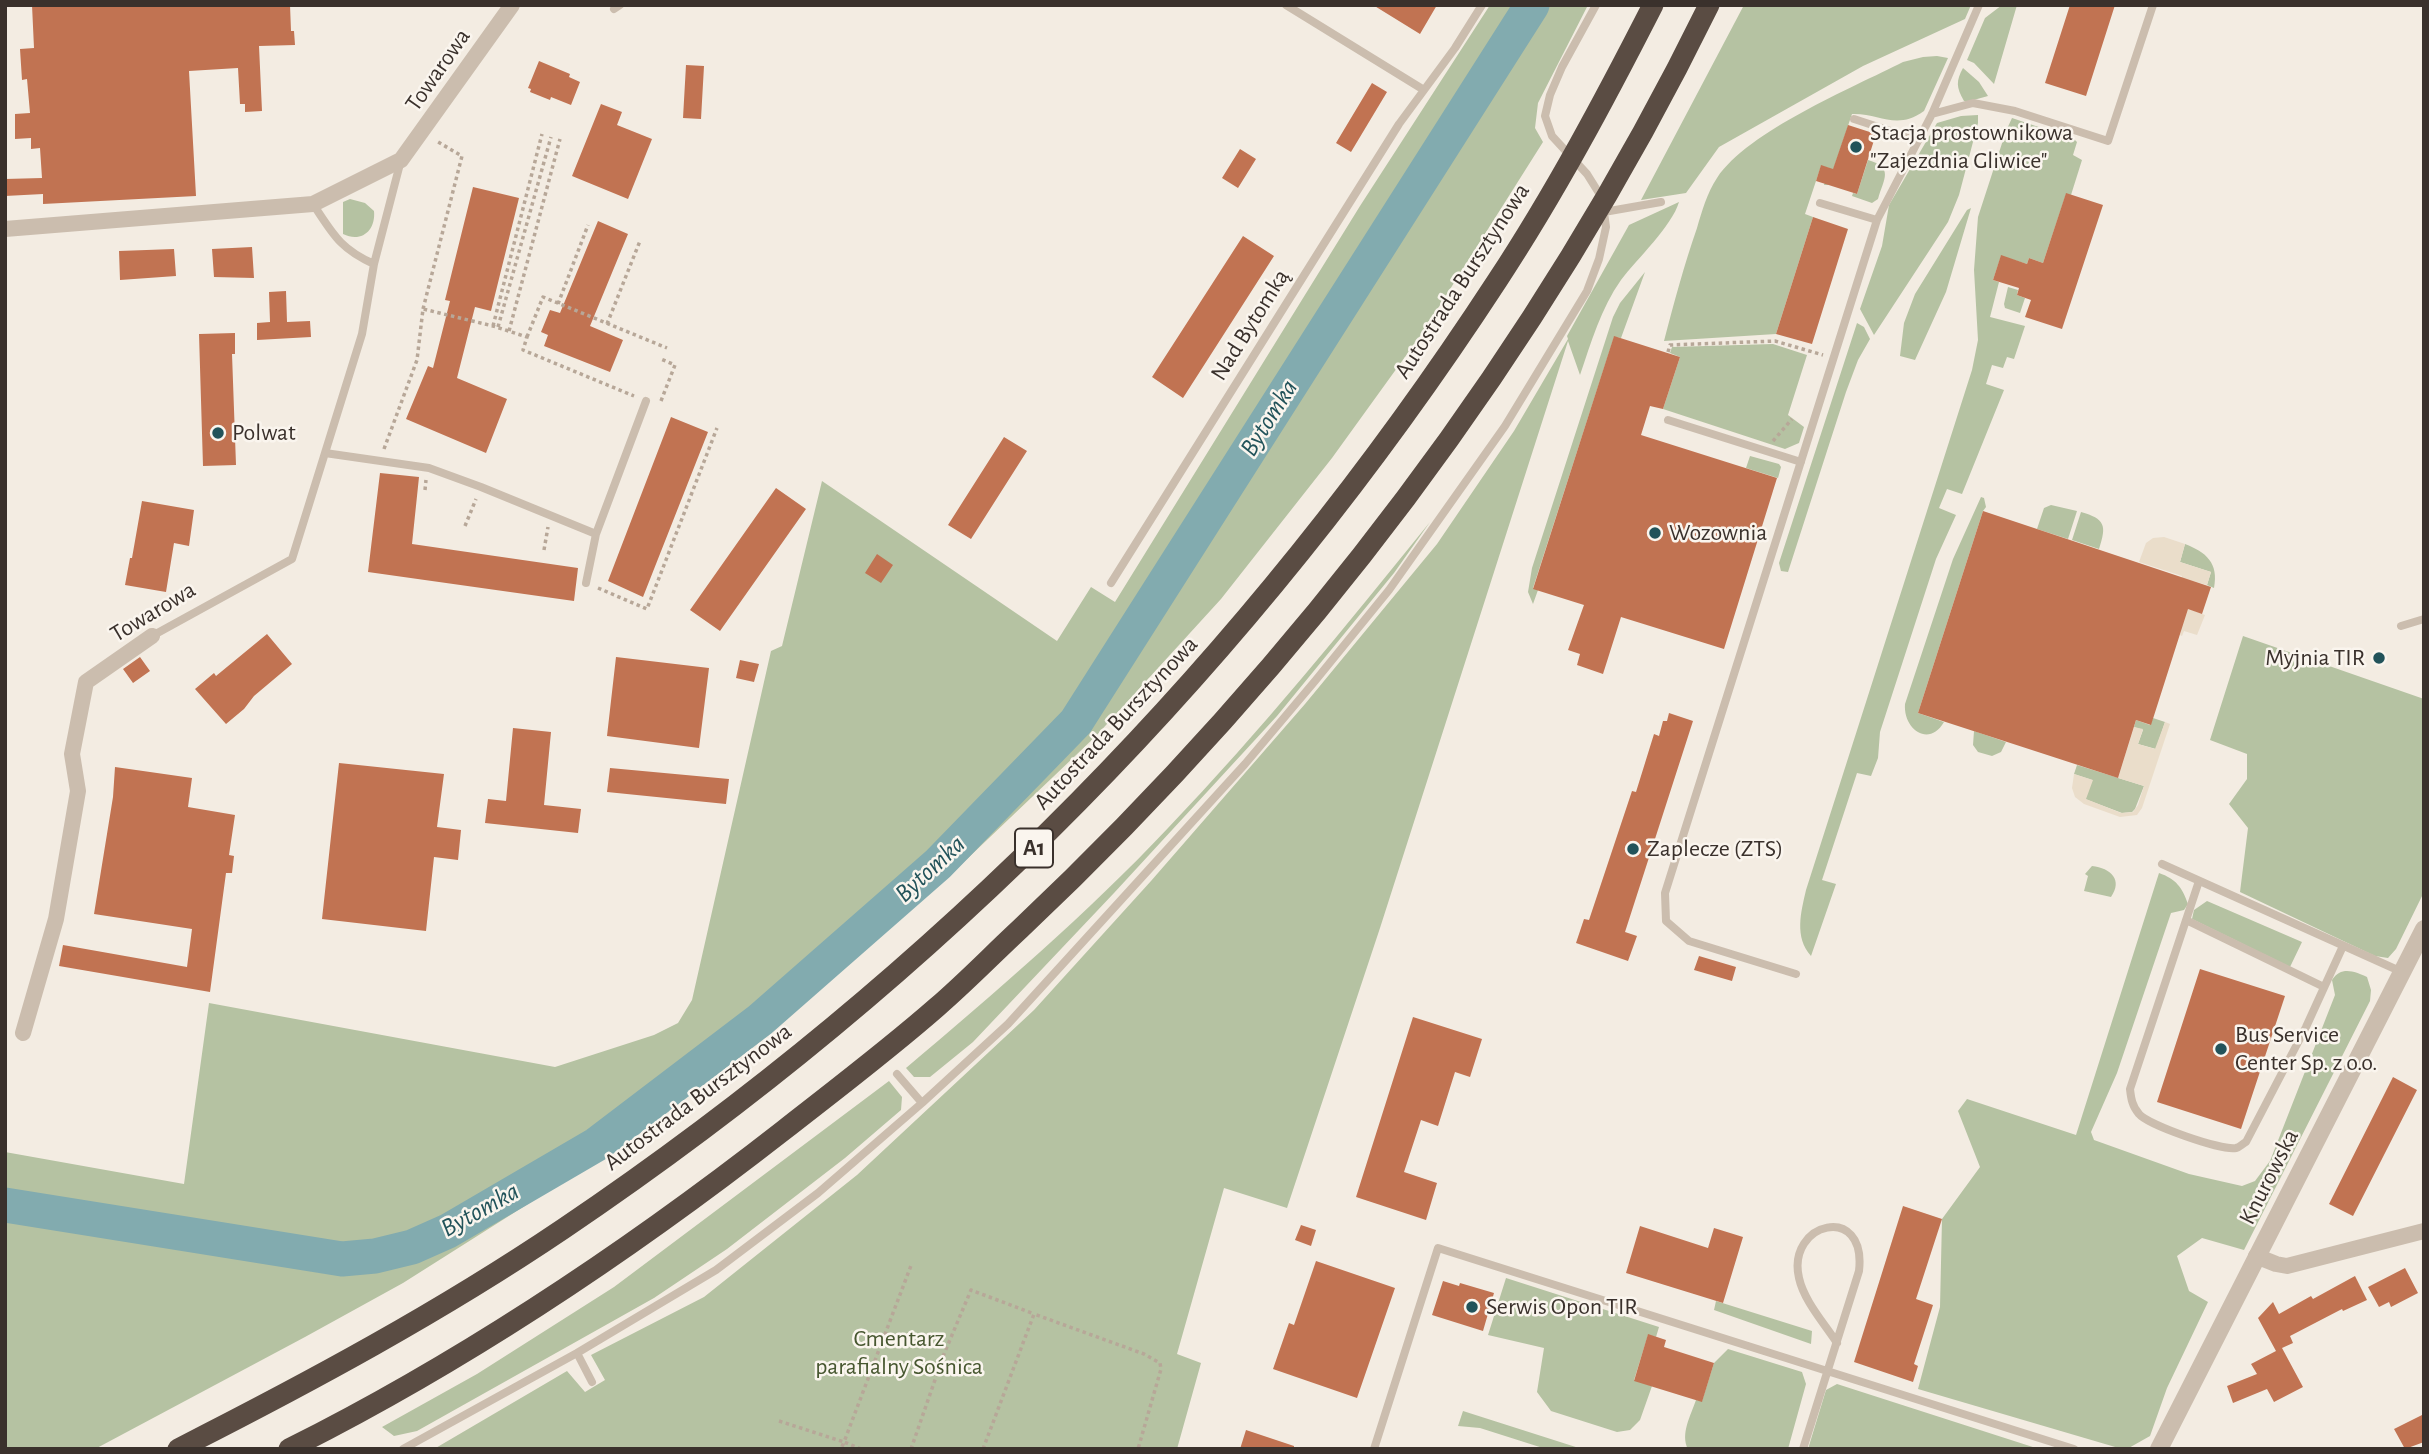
<!DOCTYPE html>
<meta charset="utf-8">
<style>
body{margin:0}
#map{position:relative;width:2429px;height:1454px;overflow:hidden;background:#f3ece2;font-family:"Alegreya Sans",sans-serif}
canvas{display:block}
.frame{position:absolute;inset:0;border:7px solid #3a312c;pointer-events:none}
</style>
<div id="map">
<canvas width="2429" height="1454"></canvas>
<div class="frame"></div>
</div>
<script>
const c = document.querySelector('canvas').getContext('2d');
c.lineJoin = 'round';
function fill(path, color) { c.fillStyle = color; c.fill(path, 'evenodd'); }
function stroke(path, color, width, dash) { c.strokeStyle = color; c.lineWidth = width; c.lineCap = dash ? 'butt' : 'round'; c.setLineDash(dash || []); c.stroke(path); }
function label(font, color, halo, rows, align = 'center') {
  c.font = font + ' "Alegreya Sans",sans-serif'; c.lineWidth = 5; c.setLineDash([]); c.textBaseline = 'middle'; c.strokeStyle = halo; c.fillStyle = color; for (const [text, x, y, turn = 0] of rows) {
    c.save(); c.translate(x, y); c.rotate((+turn || 0) * Math.PI / 180); c.textAlign = isNaN(turn) ? turn : align; if (halo) c.strokeText(text, 0, 0); c.fillText(text, 0, 0); c.restore();
  }
}
const green = new Path2D(`
 M1490 5H1588L1538 103 1535 128 1543 142 1423 332 1332 458 1221 599 1096 736 946 879 820 987 677 1100 561 1183 403 1283 305 1337 95 1449H5V1220L329 1274 390 1262 379 1245 309 1250 5 1195V1152L184 1184 209 1003 555 1067 654 1035 678 1023 692 1000 771 651 782 646 822 481 1057 641 1091 587 1115 602 1360 206Z
 M1744 5H1971L1965 19 1863 66 1719 147 1686 193 1641 200Z
 M2002 5H2017L1994 84 1974 63 1967 60 1985 18Z
 M1937 56 1948 58 1924 111C1896 131 1880 113 1852 114L1828 185H1824L1829 168 1821 166 1805 214 1813 217 1776 334 1664 341C1674 303 1684 265 1697 228 1702 211 1707 193 1717 178 1748 131 1852 88 1903 62L1923 57Z
 M1963 68 1979 82 1988 96 1970 101H1964C1956 87 1956 81 1963 68Z
 M1978 115V123L1959 195 1948 222 1874 335 1860 309 1882 246 1889 205 1937 123 1961 116Z
 M2012 118 2074 139 2077 142 2073 155 2082 160 2071 195 2066 194 2043 263 2029 258 2027 264 2001 256 1993 280 1999 282 1990 317 2025 326 2014 359 2007 357 2003 368 1992 365 1986 384 2004 390 1962 494 1947 489 1939 508 1956 515 1936 559 1880 732 1878 758 1871 776 1857 773 1822 880 1836 884 1811 956C1794 937 1801 912 1806 890L1972 370 1978 340 1974 270 1978 217 2006 131Z
 M1868 160C1894 168 1884 178 1878 199L1872 203 1852 196 1853 193 1857 194Z
 M350 199 365 203 374 211C376 231 361 243 343 234V202Z
 M1679 202C1672 226 1637 259 1621 280 1601 308 1591 343 1580 375L1568 341 1380 928 1287 1208 1224 1188 1177 1354 1201 1363 1177 1449H434L567 1371 585 1392 605 1380 591 1355 704 1297 857 1175 1034 1010 1151 881 1305 704 1437 544 1514 431 1568 339 1567 336 1629 225Z
 M1971 208 1946 292 1915 360 1900 356 1904 323 1915 294 1967 210Z
 M1645 272 1621 338 1614 337 1533 588 1538 590 1533 604 1528 592 1532 568 1613 317 1620 303Z
 M2008 287 2018 290 2017 295 2025 298 2020 313 2005 308 2004 304Z
 M1857 323 1864 327 1870 339 1858 360 1846 392 1788 572 1781 571 1779 563Z
 M1773 344 1807 355 1788 415 1804 427 1799 443 1785 449 1663 409 1680 357 1670 353 1672 347Z
 M1750 456 1779 464 1781 467 1778 478 1746 468Z
 M1981 497 1984 498 1986 507 1983 511 1918 713 1944 722C1929 748 1903 729 1905 704L1953 559Z
 M2051 505 2077 511 2068 539 2037 529 2044 508Z
 M2081 512C2105 519 2107 525 2099 549L2072 540Z
 M1430 522 1394 573 1277 716 1114 893 973 1042 930 1077H914L906 1068C996 992 1087 914 1168 828 1261 731 1345 627 1430 522Z
 M2185 544C2206 552 2219 563 2214 588L2207 585 2211 572 2180 562Z
 M2243 636 2424 699V892L2396 949 2388 958 2375 956 2240 892 2248 828 2229 804 2247 779V754L2210 740Z
 M2153 718 2165 722 2156 749 2138 744 2143 730 2134 727 2136 720 2150 725Z
 M1974 731 2006 742 2001 752 1992 756 1978 752 1973 745Z
 M2077 765 2144 786 2135 809 2132 812 2122 813 2085 799 2092 780 2074 774Z
 M2092 866C2111 868 2123 880 2111 897L2084 891 2088 876 2085 874Z
 M2159 873C2176 879 2182 887 2188 904L2184 910 2171 913 2117 1073 2091 1132 2094 1140 2189 1174 2242 1186 2255 1181 2270 1161 2335 995 2332 980C2341 966 2354 971 2367 977L2371 990 2370 1001 2244 1250 2202 1238 2177 1256 2189 1291 2208 1302 2167 1388 2150 1436 2127 1449H2122L1918 1389 1940 1307 1942 1219 1980 1167 1958 1111 1967 1099 2076 1135Z
 M2207 901 2302 942 2290 967 2192 919 2194 910Z
 M889 1081 902 1097 901 1110 845 1158 727 1249 654 1298 417 1431 394 1436 382 1427 477 1374 614 1287Z
 M1506 1278 1659 1327 1656 1337 1648 1335 1634 1380 1652 1386 1640 1420 1630 1430 1617 1432 1551 1411 1537 1392 1544 1348 1488 1335Z
 M1716 1301 1812 1331 1811 1344 1714 1310Z
 M1728 1349 1802 1372 1806 1384 1788 1449H1688C1680 1434 1691 1415 1696 1400L1702 1401 1714 1363Z
 M1837 1384 2039 1449H1808L1826 1390Z
 M1463 1411 1582 1449H1546L1480 1428 1458 1426Z`);
const plaza = new Path2D(`
 M2164 537 2185 544 2180 562 2211 572 2207 585 2189 580 2181 606 2205 615 2197 635 2184 631 2182 636 2180 635 2181 631 2166 626 2182 576 2139 562 2146 543 2153 538Z
 M2165 722 2170 724 2142 808 2137 815 2120 817 2084 804 2075 797 2072 788 2074 774 2093 780 2086 799 2121 813 2133 812 2138 805 2144 786 2118 778 2134 727 2143 729 2138 744 2155 749Z`);
const river = new Path2D(`
 M5 1205 342 1259 375 1256 412 1247 448 1231 597 1144 760 1020 938 864 1076 722 1532 5`);
const building = new Path2D(`
 M32 5H290L291 31H294L295 45 259 46 262 111 245 112V104H240L238 68 189 71 196 196 43 204V194L5 196V179L42 178 40 148 31 149V138L15 139V114L30 113 27 79 22 80 20 49 34 48Z
 M1373 5H1437L1420 34Z
 M2070 5H2115L2086 96 2045 83Z
 M539 61 570 74 569 77 580 82 571 105 551 97 550 100 530 92 531 89 528 88Z
 M686 65 704 66 701 119 683 118Z
 M1372 83 1387 92 1351 152 1336 143Z
 M601 104 622 112 617 125 652 139 628 199 572 176Z
 M1848 125 1876 134 1857 194 1816 181 1821 165 1833 169Z
 M1240 149 1256 159 1238 188 1222 178Z
 M473 187 519 198 491 311 475 307 457 378 507 399 486 453 406 419 428 366 433 368 450 301 445 300Z
 M2066 193 2103 205 2062 329 2025 317 2031 300 2017 295 2019 288 1993 280 2001 255 2027 264 2029 258 2043 263Z
 M1813 217 1848 229 1812 344 1776 334Z
 M598 221 628 234 590 326 623 340 610 372 544 346 548 335 541 332 550 310 560 313Z
 M1243 236 1274 256 1183 398 1152 377Z
 M252 247 254 278 214 277 212 249Z
 M174 249 176 276 120 280 119 251Z
 M286 291 287 322 310 321 311 337 257 340V323L270 322 269 292Z
 M235 333V354H232L236 465 203 466 199 334Z
 M1614 336 1680 357 1663 409 1650 406 1641 435 1777 478 1724 649 1621 617 1603 674 1577 665 1580 654 1568 650 1584 605 1533 589Z
 M671 417 708 432 643 597 608 581Z
 M1004 437 1027 451 971 539 948 525Z
 M380 473 419 477 412 544 578 568 574 601 368 572Z
 M776 488 806 509 720 631 690 610Z
 M142 501 194 510 189 546 174 543 166 592 125 585 130 558H132Z
 M1983 511 2211 587 2202 614 2188 609 2151 725 2136 720 2118 778 1918 713Z
 M877 554 893 565 881 583 865 573Z
 M267 634 292 664 254 696 244 709 226 724 195 689 214 673 216 676Z
 M140 657 150 671 133 683 123 669Z
 M616 657 709 668 699 748 607 736Z
 M740 660 759 664 754 682 736 678Z
 M1669 713 1693 721 1625 932 1637 936 1628 961 1576 943 1584 919 1589 920 1632 791 1636 792 1654 734 1659 736 1663 721H1667Z
 M513 728 551 732 544 805 581 809 578 833 485 823 488 799 506 801Z
 M339 763 444 774 437 827 461 830 458 860 434 857 426 931 322 919Z
 M115 767 192 778 188 807 235 815 229 855 234 856 232 873H226L210 992 59 966 63 945 187 967 192 929 94 914 113 797Z
 M610 768 729 779 726 804 607 792Z
 M1699 956 1736 967 1732 981 1694 970Z
 M2200 969 2285 996 2241 1129 2157 1102Z
 M1413 1017 1482 1039 1470 1077 1455 1072 1438 1126 1421 1120 1404 1172 1437 1183 1426 1220 1356 1197Z
 M2393 1077 2417 1090 2353 1216 2329 1204Z
 M1903 1206 1942 1219 1916 1299 1933 1305 1914 1364 1918 1366 1913 1382 1854 1362Z
 M1301 1225 1316 1230 1311 1246 1295 1240Z
 M1640 1226 1708 1248 1714 1228 1743 1237 1723 1303 1626 1273Z
 M1316 1261 1395 1288 1357 1398 1273 1369 1289 1323 1294 1325Z
 M2405 1268 2418 1293 2391 1307 2389 1302 2379 1307 2368 1287Z
 M2355 1276 2367 1300 2343 1311 2342 1309 2290 1336 2293 1343 2282 1348 2303 1387 2274 1402 2267 1389 2233 1403 2227 1386 2257 1374 2251 1364 2276 1351 2258 1318 2273 1302 2279 1314 2311 1296 2313 1299Z
 M1443 1281 1459 1286 1460 1283 1494 1293 1483 1331 1432 1315Z
 M1648 1334 1666 1340 1664 1347 1714 1363 1702 1402 1634 1381Z
 M2424 1414V1442L2405 1449 2394 1429Z
 M1246 1430 1294 1446V1449H1240Z`);
const path = new Path2D(`
 M558 304 588 225
 M423 309 462 156 438 142
 M607 324 640 241
 M493 326 542 134
 M498 327 551 137
 M509 331 560 139
 M527 337 543 297 667 348
 M1668 352 1670 345 1775 341 1823 355
 M661 401 675 365 661 359
 M1773 441 1792 419
 M384 449 417 360 423 309 493 326 527 337 523 350 634 396
 M425 490 426 480
 M465 526 476 499
 M544 550 548 527
 M598 588 647 609 717 428
 M779 1421 844 1442 841 1449
 M861 1449 844 1442 912 1263
 M911 1449 944 1354 971 1290 1034 1314
 M983 1449 1034 1314 1144 1354 1160 1363 1161 1369 1138 1449`);
const service = new Path2D(`
 M1286 5 1424 90
 M614 9 620 5
 M1932 114 1973 103 2015 111 2108 141 2153 5
 M1854 119 1918 140
 M1820 203 1877 220
 M313 204C333 234 340 249 374 264
 M1604 212 1661 202
 M1668 420 1801 462
 M325 453 429 468 481 487 596 534
 M586 583 596 534 646 401
 M1111 583 1399 124 1455 48 1482 5
 M2401 626 2424 619
 M152 636 292 559 362 334 374 264 401 160
 M2162 864 2402 972
 M2199 881 2130 1089C2131 1098 2132 1106 2139 1114 2148 1125 2222 1151 2236 1148 2240 1147 2242 1144 2246 1142L2306 1027 2343 946
 M2186 920 2324 987
 M1796 974 1689 941 1666 921 1665 893 1877 220 1932 114 1979 5
 M897 1074 922 1103
 M577 1353 592 1382
 M403 1449 577 1353 716 1270 818 1193 922 1103 1008 1024 1245 764 1315 681 1389 590 1505 426 1587 291 1599 259 1606 227 1602 198 1587 174 1552 136 1545 116 1550 95 1562 67 1596 5
 M1374 1449 1438 1248 2074 1449
 M1803 1449 1859 1271C1867 1202 1786 1222 1799 1278 1804 1301 1824 1323 1837 1343`);
const minor = new Path2D(`
 M5 229 313 204 401 160 512 5
 M23 1033 56 919 78 791 72 754 86 682 152 636
 M2256 1256 2276 1264 2287 1266 2424 1231`);
const tertiary = new Path2D(`
 M2159 1449 2424 929`);
const motorwayBridge = new Path2D(`
 M178 1449C310 1382 440 1312 563 1229 939 975 1249 661 1497 281 1555 193 1605 99 1653 5
 M289 1449C465 1361 629 1251 784 1130 835 1090 888 1050 937 1007 966 982 992 955 1020 929 1300 665 1539 352 1709 5`);
const markers = [
 [1856,147,7,"#22535a"],
 [218,433,7,"#22535a"],
 [1655,533,7,"#22535a"],
 [2379,658,7,"#22535a"],
 [1633,849,7,"#22535a"],
 [2221,1049,7,"#22535a"],
 [1472,1307,7,"#22535a"]
];
const shields = [
 [1034,848,38]
];
const shieldNames = [
 ["A1",1034,848]
];
const streetNames = [
 ["Towarowa",438,70,-55],
 ["Autostrada Bursztynowa",1462,281,-57],
 ["Nad Bytomką",1250,325,-58],
 ["Towarowa",153,612,-31],
 ["Autostrada Bursztynowa",1116,723,-47],
 ["Autostrada Bursztynowa",698,1097,-37],
 ["Knurowska",2269,1177,-63]
];
const poiNames = [
 ["Stacja prostownikowa",1870,133],
 ["\"Zajezdnia Gliwice\"",1870,161],
 ["Polwat",232,433],
 ["Wozownia",1669,533],
 ["Myjnia TIR",2365,658,"right"],
 ["Zaplecze (ZTS)",1647,849],
 ["Bus Service",2235,1035],
 ["Center Sp. z o.o.",2235,1063],
 ["Serwis Opon TIR",1486,1307]
];
const parkNames = [
 ["Cmentarz",899,1339],
 ["parafialny Sośnica",899,1367]
];
const waterNames = [
 ["Bytomka",1269,418,-58],
 ["Bytomka",930,869,-43],
 ["Bytomka",480,1210,-29]
];
fill(green, '#b5c2a2');
fill(plaza, '#eaddca');
stroke(river, '#82abaf', 35);
fill(building, '#c17352');
stroke(path, '#b7a798', 3.5, [3.5, 3.5]);
stroke(service, '#cbbdae', 8);
stroke(minor, '#cbbdae', 16);
stroke(tertiary, '#cbbdae', 18);
stroke(motorwayBridge, '#5a4c43', 21);
for (const [x, y, r, color] of markers) { const dot = new Path2D(); dot.arc(x, y, r, 0, 2 * Math.PI); c.fillStyle = color; c.fill(dot); stroke(dot, '#faf5ee', 2.5); }
for (const [x, y, w] of shields) { const box = new Path2D(); box.roundRect(x - w / 2, y - 19.5, w, 39, 5); c.fillStyle = '#faf5ee'; c.fill(box); stroke(box, '#3a312c', 2); }
label('bold 23px', '#3a312c', null, shieldNames);
label('24px', '#3a312c', '#faf5ee', streetNames);
label('24px', '#3a312c', '#faf5ee', poiNames, 'left');
label('24px', '#475730', '#faf5ee', parkNames);
label('italic 26px', '#22535a', '#faf5ee', waterNames);
</script>
